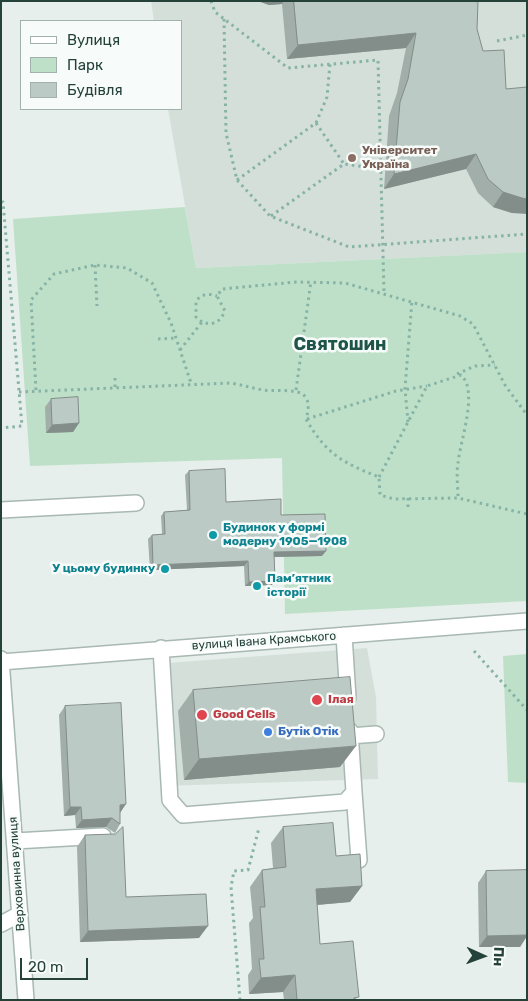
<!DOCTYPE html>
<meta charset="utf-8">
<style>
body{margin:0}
#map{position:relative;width:528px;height:1001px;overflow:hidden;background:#e6efeb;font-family:Rubik,sans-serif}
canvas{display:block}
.frame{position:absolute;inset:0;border:2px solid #24423a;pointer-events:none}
.legend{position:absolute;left:20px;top:20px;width:162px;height:90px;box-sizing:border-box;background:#f7fbf9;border:1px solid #a3b1ad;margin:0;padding:6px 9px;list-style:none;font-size:15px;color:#24423a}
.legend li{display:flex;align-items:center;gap:10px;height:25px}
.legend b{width:25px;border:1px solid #a3b1ad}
.north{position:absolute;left:458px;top:931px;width:50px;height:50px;-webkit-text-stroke:4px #f7fbf9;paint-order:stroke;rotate:92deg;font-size:14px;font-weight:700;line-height:20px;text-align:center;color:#24423a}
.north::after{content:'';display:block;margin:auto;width:18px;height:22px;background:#24423a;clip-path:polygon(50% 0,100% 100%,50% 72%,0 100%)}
.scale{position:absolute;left:20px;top:958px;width:68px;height:22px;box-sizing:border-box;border:2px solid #24423a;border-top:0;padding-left:6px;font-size:15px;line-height:18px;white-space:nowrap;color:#24423a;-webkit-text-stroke:4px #f7fbf9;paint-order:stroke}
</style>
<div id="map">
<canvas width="528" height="1001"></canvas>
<div class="frame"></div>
<ul class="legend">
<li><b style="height:6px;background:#fff"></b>Вулиця</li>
<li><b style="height:14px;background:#bfe0c8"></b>Парк</li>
<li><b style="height:14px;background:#bbcac4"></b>Будівля</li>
</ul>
<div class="north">Пн</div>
<div class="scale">20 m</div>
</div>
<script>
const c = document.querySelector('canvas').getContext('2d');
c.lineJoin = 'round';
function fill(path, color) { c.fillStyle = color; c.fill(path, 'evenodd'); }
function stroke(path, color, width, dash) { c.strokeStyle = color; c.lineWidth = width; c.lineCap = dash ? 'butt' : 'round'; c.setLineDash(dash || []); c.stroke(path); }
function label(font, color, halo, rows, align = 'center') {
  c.font = font + ' Rubik,sans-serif'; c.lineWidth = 5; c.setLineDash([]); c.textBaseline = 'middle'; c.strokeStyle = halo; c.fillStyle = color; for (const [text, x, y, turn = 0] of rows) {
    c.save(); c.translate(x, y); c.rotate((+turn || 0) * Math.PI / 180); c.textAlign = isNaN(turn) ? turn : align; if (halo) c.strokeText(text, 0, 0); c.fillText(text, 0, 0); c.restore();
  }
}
const built = new Path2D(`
 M151 1H527V252L196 268 168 109H181V21H154Z
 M367 648 376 697 378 779 162 786 154 664Z`);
const green = new Path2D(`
 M185 207 196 268 527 252V601L285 614 282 458 30 466 13 219Z
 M527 654V858H526L527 783 508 782 503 656Z`);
const path = new Path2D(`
 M211 1 215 12 288 68 378 60 384 293
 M224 19 226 133 237 180 270 216 349 247 527 234
 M497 41 527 35
 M316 123 344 164
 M237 180 316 123 327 97 330 64
 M1 202H3L22 426 1 428
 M271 216 344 164 381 169
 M95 265 97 306
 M202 322 196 317V301C202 294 208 293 217 296
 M158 339 176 338
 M180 350 202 322C214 326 220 322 225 311L217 296 222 289 296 282 345 283 460 316 473 324 505 385 527 415
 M457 374 475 366 495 365
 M115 378V387
 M36 390 31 300 54 274 95 265 127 268 152 283 171 323 191 383
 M296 390 311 281
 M19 392 231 383C242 385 252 388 263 390 284 393 317 382 306 419 326 454 343 463 379 477L380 495 394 499 458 498 527 514
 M307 419 396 391 427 386
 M408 422 405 389 412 300
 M379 477 427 386 461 375C479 391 460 441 458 463 456 474 458 487 458 498
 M408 507V494
 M474 651 527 710
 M240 1000 231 887 234 871 248 870 259 828`);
const minor = new Path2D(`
 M1 510 136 503
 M344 635 348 698
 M161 648 170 800 183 815 345 802 354 792 350 731
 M1 659 26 1000
 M1 662 527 621
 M350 736 376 734
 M354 792 359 860
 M15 841 103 836
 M1 924 20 914`);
const wall = new Path2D(`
 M258 1H478L477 29 512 213 493 207 478 193 466 169 384 189 389 116 397 93 406 48 287 59 282 4 269 5Z
 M51 399 79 423 73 432 46 433 45 407Z
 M189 471 226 502 281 515 322 556 274 557 275 581 272 585 245 586 244 566 150 570 148 539 152 535 162 534 161 516 164 512 187 510 185 475Z
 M193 690 340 767 184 780 178 711Z
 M65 706 120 813V824L115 833 106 827 76 828 75 815 64 816 59 715Z
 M283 827 336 856 362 886 350 902 317 905 320 944 357 1000H284L283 992 249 994 248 975 252 969 249 923 253 918 250 887 262 870 273 868 271 843Z
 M85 835 126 897 199 938 80 942 77 847Z
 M527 870V936L520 947H479L478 883 486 871Z`);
const shadedWall = new Path2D(`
 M258 1H284L282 4 269 5Z
 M416 33 406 48 287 59 298 45Z
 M476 154 466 169 384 189 394 174Z
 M503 192 527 199V214L512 213 493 207Z
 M79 423 73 432 46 433 52 425Z
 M326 551 322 556 271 557 274 552Z
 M248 561 244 566 150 570 153 565Z
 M275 581 272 585 245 586 249 582Z
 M356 746 340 767 184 780 199 759Z
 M126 804 120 813V805Z
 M70 807H81L75 815 64 816Z
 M112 818 106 827 76 828 82 820Z
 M362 886 350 902 304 906 316 889Z
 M208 926 199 938 80 942 88 931Z
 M527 935V936L520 947H479L487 936Z
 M295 975 283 992 249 994 261 978Z`);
const building = new Path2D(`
 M294 1H478L477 29 483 51 504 50 506 89 527 87V199L522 198 503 192 488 179 476 154 394 174 400 102 408 79 416 33 298 45Z
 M78 397 79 423 52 425 51 399Z
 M225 469 226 502 281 499V515L325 514 326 551 274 552 275 581 249 582 248 561 153 565 152 535 165 534 164 512 190 510 189 471Z
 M350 677 356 746 199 759 193 690Z
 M121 703 126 804 120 805V824L112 818 82 820 81 807H70L65 706Z
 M333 823 336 856 360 854 362 886 316 889 320 944 353 941 359 997 354 998V1000H297L295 975 261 978 259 959H264L260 907H265L262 870 286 867 283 827Z
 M123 827 126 897 206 894 208 926 88 931 85 835 115 834Z
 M527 870V935L487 936 486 871Z`);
const markers = [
 [352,158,5,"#8d6e63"],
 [213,535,5,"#0f9aa8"],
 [165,569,5,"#0f9aa8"],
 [257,586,5,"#0f9aa8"],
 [317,700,6,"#e0444e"],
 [202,715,6,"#e0444e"],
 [268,732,5,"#3f7fe0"]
];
const educationNames = [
 ["Університет",362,151],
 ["Україна",362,165]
];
const cultureNames = [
 ["Будинок у формі",223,528],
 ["модерну 1905—1908",223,542],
 ["У цьому будинку",155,569,"right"],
 ["Пам’ятник",267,579],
 ["історії",267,593]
];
const streetNames = [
 ["вулиця Івана Крамського",264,641,-4],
 ["Верховинна вулиця",17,874,-94]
];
const healthNames = [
 ["Ілая",328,700],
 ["Good Cells",213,715]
];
const shopNames = [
 ["Бутік Отік",278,732]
];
const districtNames = [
 ["Святошин",340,345]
];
fill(built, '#d4dfda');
fill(green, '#bfe0c8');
stroke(minor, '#a8b8b2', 18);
stroke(path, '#86b3a5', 3, [2.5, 4]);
stroke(minor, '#fff', 15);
fill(wall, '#a1aea9');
fill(shadedWall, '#838d89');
fill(building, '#bbcac4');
stroke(building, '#838d89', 1);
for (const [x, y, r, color] of markers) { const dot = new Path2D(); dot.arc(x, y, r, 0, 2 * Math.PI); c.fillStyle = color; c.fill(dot); stroke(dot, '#f7fbf9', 2); }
label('bold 12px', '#785e54', '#f7fbf9', educationNames, 'left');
label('bold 12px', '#0d838f', '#f7fbf9', cultureNames, 'left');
label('12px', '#24423a', '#f7fbf9', streetNames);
label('bold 12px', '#be3a42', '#f7fbf9', healthNames, 'left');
label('bold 12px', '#366cbe', '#f7fbf9', shopNames, 'left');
label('bold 18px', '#1f5548', '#f7fbf9', districtNames);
</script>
